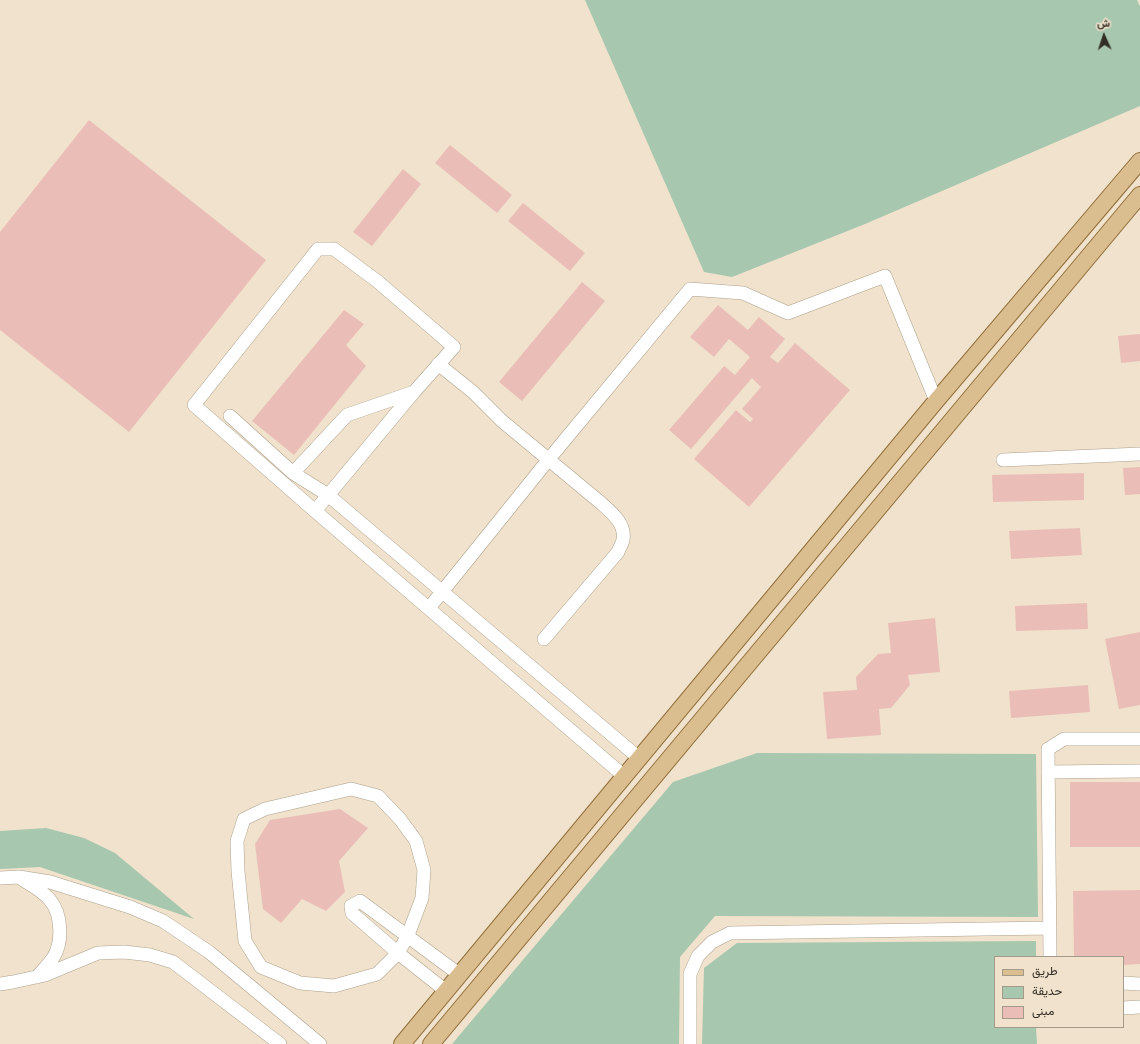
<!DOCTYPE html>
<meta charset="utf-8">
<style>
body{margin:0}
#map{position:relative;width:1140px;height:1044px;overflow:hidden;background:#f0e2cc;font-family:Figtree,Vazirmatn,sans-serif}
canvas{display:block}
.legend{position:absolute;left:994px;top:956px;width:130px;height:72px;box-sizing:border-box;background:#f0e2cc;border:1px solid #a49a89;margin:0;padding:5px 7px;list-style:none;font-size:12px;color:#332e25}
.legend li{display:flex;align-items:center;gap:8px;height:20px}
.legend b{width:20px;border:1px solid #a49a89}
.north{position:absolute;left:1084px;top:16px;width:40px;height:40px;-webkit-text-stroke:3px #f0e2cc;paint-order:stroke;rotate:357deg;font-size:11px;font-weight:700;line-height:16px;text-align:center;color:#332e25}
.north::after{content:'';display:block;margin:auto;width:14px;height:18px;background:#332e25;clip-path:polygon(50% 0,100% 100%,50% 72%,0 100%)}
</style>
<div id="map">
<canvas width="1140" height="1044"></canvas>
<ul class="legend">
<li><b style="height:5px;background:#dbbe90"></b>طريق</li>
<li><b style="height:11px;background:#a7c7af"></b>حديقة</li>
<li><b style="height:11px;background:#eabeb7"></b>مبنى</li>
</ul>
<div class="north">ش</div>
</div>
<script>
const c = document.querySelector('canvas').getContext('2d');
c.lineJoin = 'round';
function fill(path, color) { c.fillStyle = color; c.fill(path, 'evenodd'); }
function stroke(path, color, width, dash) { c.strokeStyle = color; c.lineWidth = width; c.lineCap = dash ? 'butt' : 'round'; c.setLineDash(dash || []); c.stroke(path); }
const green = new Path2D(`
 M585 0H1137L1140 6V106L865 224 732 277 704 272Z
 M757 753 1036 754 1038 917 715 916 680 957 679 1044H452L673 782Z
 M46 828 84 838 115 853 194 919 40 867 0 869V831Z
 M1036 941V957H995V1027H1036L1037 1044H702L704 968 737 943Z`);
const building = new Path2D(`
 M89 120 266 260 129 432 0 330V232Z
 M450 145 512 195 497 213 435 163Z
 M403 169 421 184 372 246 353 232Z
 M523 203 585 253 570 271 508 221Z
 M582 282 605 301 522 401 499 382Z
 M718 305 748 330 759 317 785 339 770 357 778 363 795 343 850 390 749 507 694 459 736 410 750 422 753 419 742 409 761 387 752 378 691 449 669 430 724 366 735 375 750 357 729 339 714 357 690 337Z
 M344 310 364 324 346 345 366 366 294 455 252 421Z
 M1140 334V361L1121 363 1118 336Z
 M1140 467V494L1125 495 1123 468Z
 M1084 473V500L993 502 992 475Z
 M1080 528 1082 555 1011 559 1009 531Z
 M1087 603 1088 629 1016 631 1015 606Z
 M935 618 940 672 908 675 910 685 891 708 879 709 881 735 827 739 823 692 857 690 856 677 878 654 891 653 888 623Z
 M1140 632V705L1119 709 1105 639Z
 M1088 685 1090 712 1011 718 1009 691Z
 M1070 782H1140V847H1070Z
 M340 809 368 828 339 861 345 892 326 911 302 899 281 923 263 909 255 844 270 820Z
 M1140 890V964L1123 965V957H1074L1073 891Z`);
const minor = new Path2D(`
 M438 364 473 392 502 421 601 503C612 513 626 524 623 540 622 544 619 549 618 552L544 639
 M230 416 293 473 328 495 639 758
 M1003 460 1140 454
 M293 473 347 415 414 392
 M315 511 414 392 454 347 377 281 334 249H318L194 405 315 511 624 776
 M429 608 549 459 690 289 743 293 788 313 885 276 936 401
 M1048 772 1140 771
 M351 789 378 796 400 819 416 841 424 870 422 898 408 935 398 953 377 974 334 986 300 983 261 967 245 941 238 871 237 841 244 819 265 809Z
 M0 878 19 877 50 882 130 907 163 921 209 952 320 1044
 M23 880C33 886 43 891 50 900 62 914 63 943 53 958 48 965 42 971 37 977
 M1050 957 1048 749 1064 739H1140
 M1123 983 1140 984
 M0 984 13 982 45 975 98 953 124 952 150 955 173 962 280 1044
 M446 991 398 953 352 913 351 906 360 901 460 975
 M1123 1008 1140 1007
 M690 1044V974L698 956 712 942 730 933 1050 928`);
const major = new Path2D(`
 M402 1044 936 401 1140 161
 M431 1044 1140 195`);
fill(green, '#a7c7af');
fill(building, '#eabeb7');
stroke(minor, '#ada08b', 14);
stroke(major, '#91703a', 18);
stroke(minor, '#fff', 13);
stroke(major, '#dbbe90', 16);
</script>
